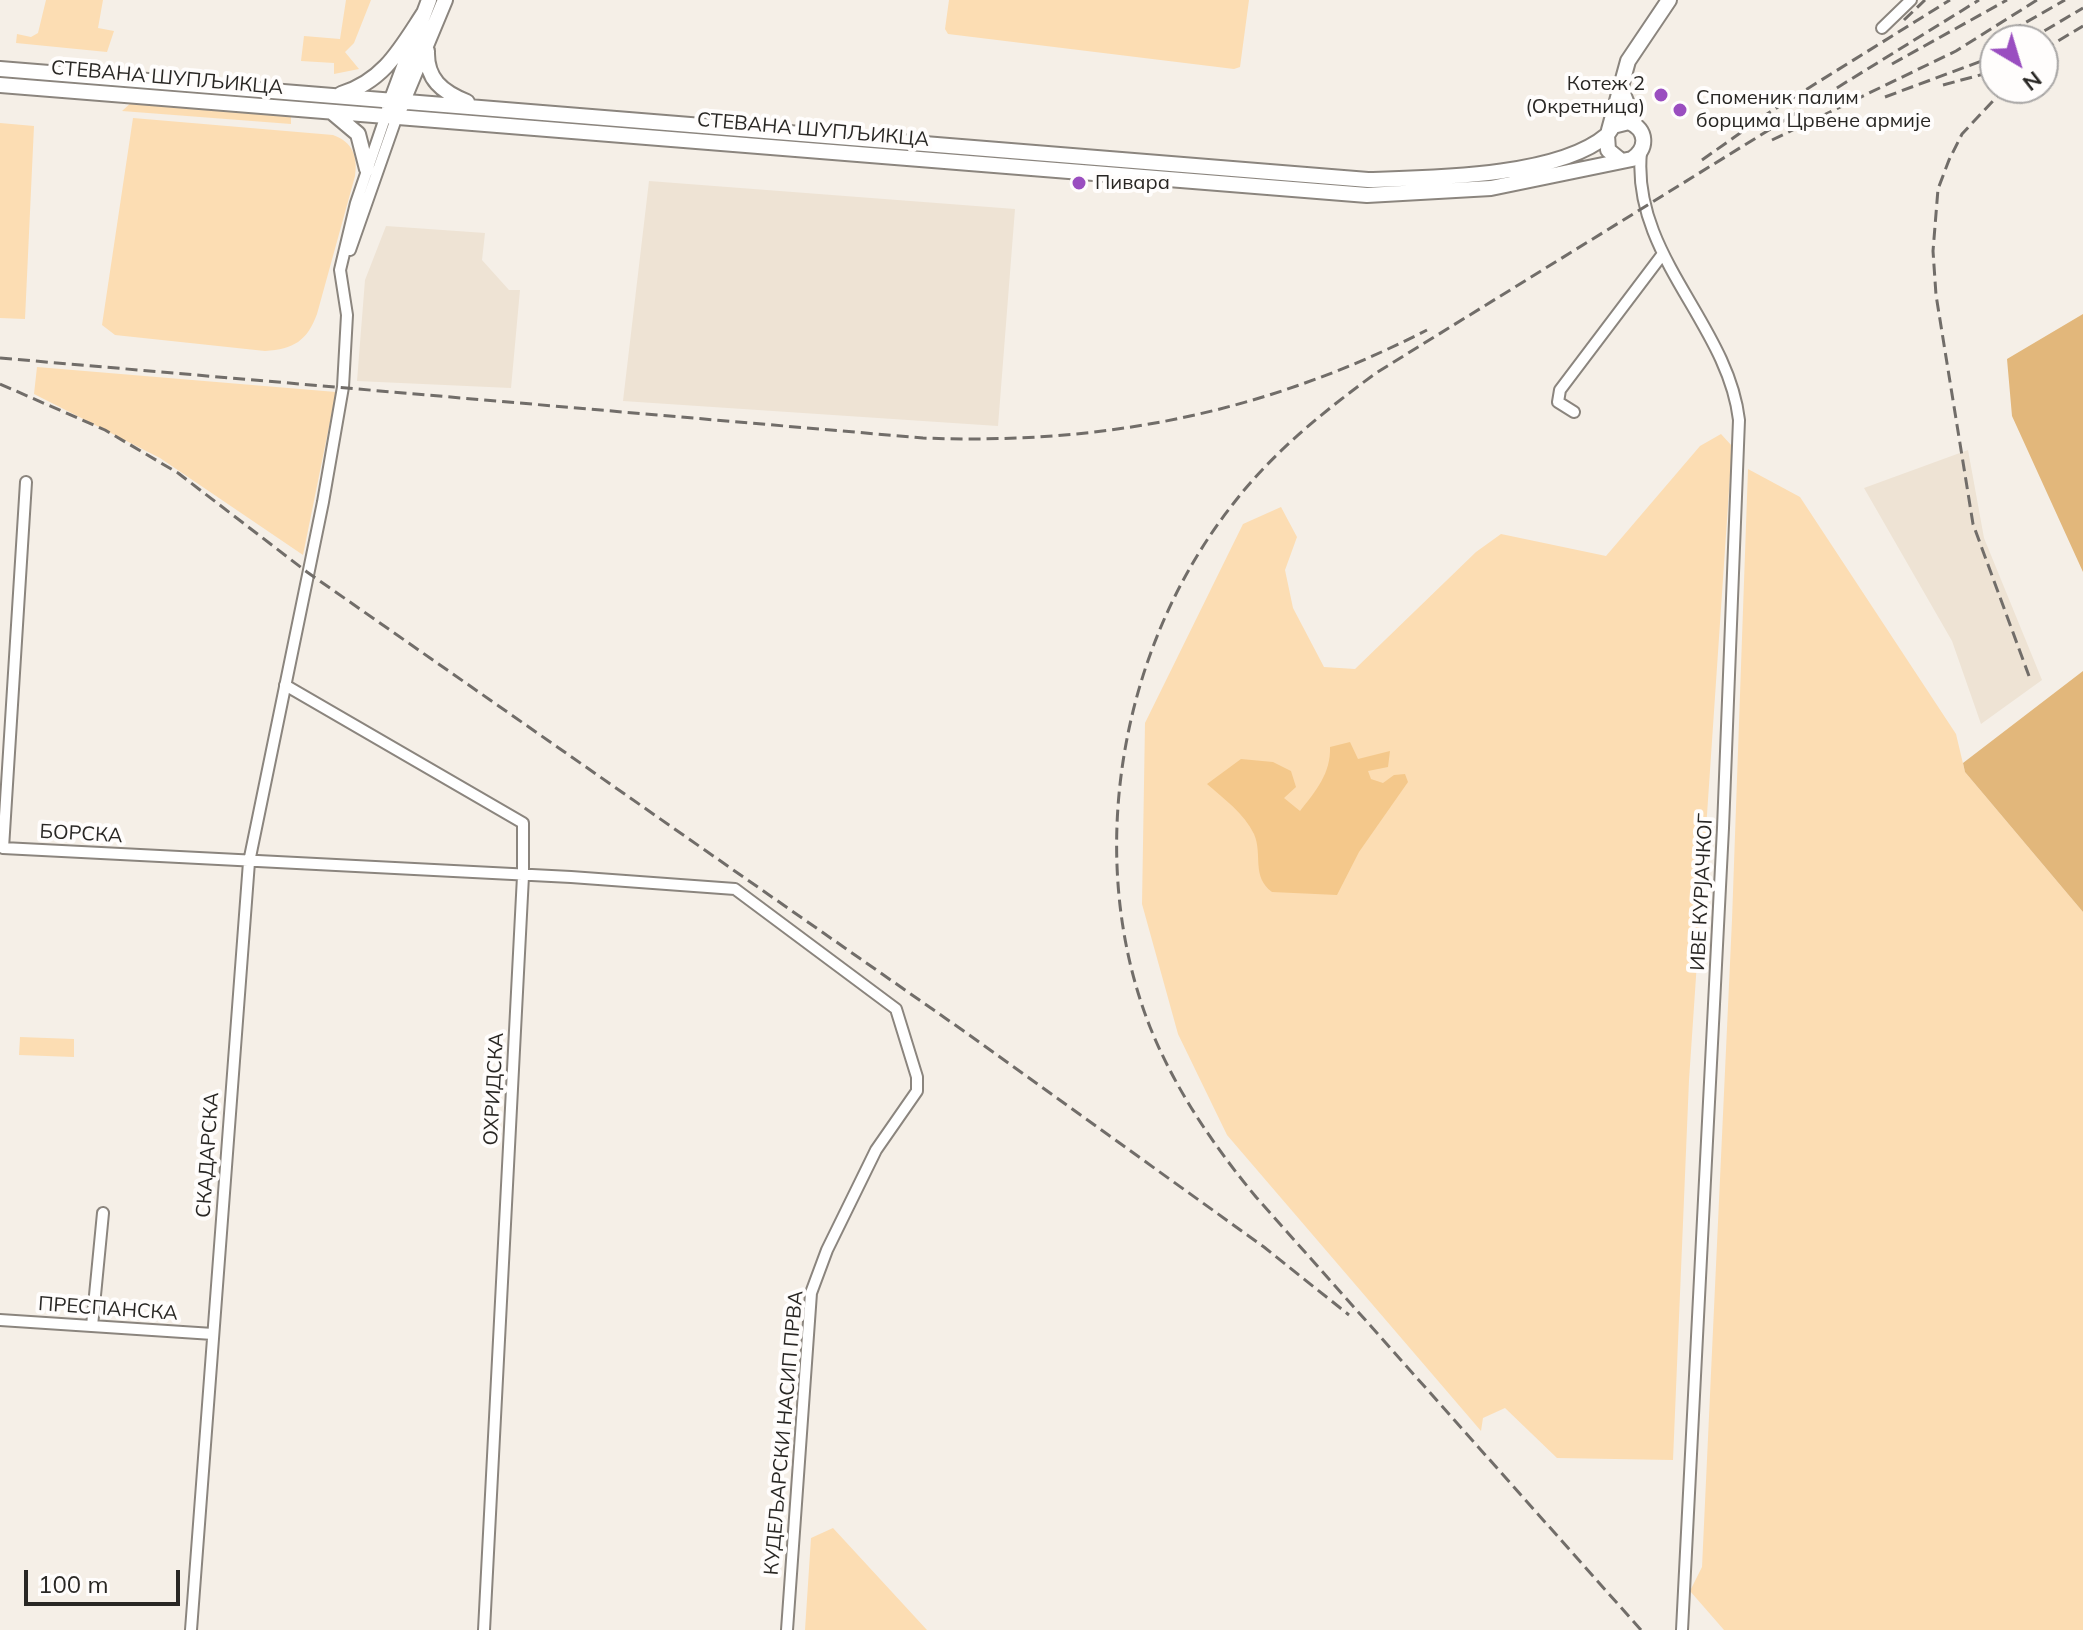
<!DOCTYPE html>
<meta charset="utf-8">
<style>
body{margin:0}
#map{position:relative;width:2083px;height:1630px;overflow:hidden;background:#f5efe7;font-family:Mulish,sans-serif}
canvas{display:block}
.north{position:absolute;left:1979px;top:24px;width:80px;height:80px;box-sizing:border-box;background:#fffdfc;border:2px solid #a9a7a6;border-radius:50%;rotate:142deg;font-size:22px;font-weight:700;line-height:32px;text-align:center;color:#292724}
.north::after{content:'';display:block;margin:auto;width:28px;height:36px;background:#9a4ec0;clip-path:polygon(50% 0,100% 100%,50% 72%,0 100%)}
.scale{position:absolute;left:24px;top:1570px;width:156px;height:36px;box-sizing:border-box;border:4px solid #292724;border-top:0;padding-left:10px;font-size:24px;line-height:28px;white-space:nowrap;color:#292724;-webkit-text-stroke:6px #fffdfc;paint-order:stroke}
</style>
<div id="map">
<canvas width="2083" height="1630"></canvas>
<div class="north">N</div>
<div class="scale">100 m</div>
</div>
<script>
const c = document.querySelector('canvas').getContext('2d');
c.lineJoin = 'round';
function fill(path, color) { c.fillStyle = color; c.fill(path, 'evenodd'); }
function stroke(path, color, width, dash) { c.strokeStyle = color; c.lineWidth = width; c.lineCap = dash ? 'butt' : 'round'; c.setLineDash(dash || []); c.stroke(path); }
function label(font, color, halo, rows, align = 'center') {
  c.font = font + ' Mulish,sans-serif'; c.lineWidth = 8; c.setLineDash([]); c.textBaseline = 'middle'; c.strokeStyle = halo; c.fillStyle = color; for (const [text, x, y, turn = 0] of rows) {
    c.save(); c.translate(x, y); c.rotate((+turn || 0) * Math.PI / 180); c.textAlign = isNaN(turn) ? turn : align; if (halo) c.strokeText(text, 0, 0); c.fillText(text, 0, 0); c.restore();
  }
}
const built = new Path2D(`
 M649 181 1015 209 998 426 623 401Z
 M386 226 485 233 482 260 509 290H520L511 388 357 381 365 280Z
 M1968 450 1984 538 2042 680 1981 724 1952 641 1864 488Z`);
const green = new Path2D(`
 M46 0H103L98 28 114 31 107 52 16 43 17 34 31 37 38 33Z
 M346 0H371L354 43 345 52 359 69 334 74V63L301 61 304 36 340 39Z
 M949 0H1249L1240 67 1234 69 948 34 945 29Z
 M133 101 291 116V124L122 111Z
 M133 118 333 135C353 142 358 157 355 176L317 314C307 341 294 349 265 351L115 335 102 325Z
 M0 123 34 126 25 319 0 318Z
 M37 367 336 392 303 555 160 458 34 394Z
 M1721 434 1732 446 1689 1080 1673 1460 1557 1458 1505 1408 1483 1418 1481 1431 1227 1135 1178 1034 1142 904 1145 723 1243 524 1281 507 1297 537 1285 570 1293 608 1324 667 1355 669 1476 552 1501 534 1606 556 1700 446Z
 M1748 469 1800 497 1956 734 1965 772 2083 912V1630H1724L1690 1591 1702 1567 1732 920Z
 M20 1037 74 1039V1057L19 1055Z
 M833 1528 927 1630H805L811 1538Z`);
const forest = new Path2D(`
 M2083 314V572L2012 416 2007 359Z
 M2083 671V912L1965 772 1963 763Z`);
const water = new Path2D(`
 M1350 742 1358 759 1390 751 1388 767 1368 771 1371 779 1383 783 1394 775 1405 774 1408 782 1359 852 1337 895 1272 892C1251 876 1263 855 1254 834 1244 813 1224 799 1207 784L1241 759 1273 762 1291 771 1296 787 1284 798 1300 811C1316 791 1331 773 1330 747Z`);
const minor = new Path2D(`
 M1882 28 1911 0
 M1641 152C1631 255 1728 324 1739 420L1723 828 1682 1630
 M350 250 397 116
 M1574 412 1558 402 1560 390 1662 255
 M26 482 3 848 571 877 735 889 896 1009 917 1077V1091L876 1150 827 1250 811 1293 787 1630
 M285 685 523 823V876L484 1630
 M0 1320 213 1334
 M92 1326 103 1213
 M191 1630 249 862 323 502 343 387 347 315 340 270 356 203 386 115`);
const secondary = new Path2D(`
 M427 51C426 79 442 92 467 102
 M0 69 1368 180C1432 178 1558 177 1607 135
 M0 85 1367 195 1491 188 1632 159C1648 148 1647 130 1629 122L1613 126 1607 135 1608 150 1619 159
 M1620 86 1635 124
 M341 94C384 81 401 48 424 13
 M389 107 429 0
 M400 108 445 0
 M333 113 358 134 367 169
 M1609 130 1628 61 1669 0`);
const rail = new Path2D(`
 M1904 20 1925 0
 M1995 40 2065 0
 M2029 40 2083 8
 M2043 50 2083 26
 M1892 64 2007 0
 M1943 85 1995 71
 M2005 88 1962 134 1949 160 1938 189 1933 251 1936 295 1973 524 2029 676
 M1885 97 1995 56
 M1772 140 1956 51 2037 0
 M1702 160 1770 112 1950 0
 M0 358 923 438C1104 445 1265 413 1427 330
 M0 384 105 430 178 473 307 572 968 1034 1264 1247 1349 1315
 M1641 1630 1256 1197C1213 1145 1175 1089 1150 1027 1083 857 1120 647 1233 504 1273 452 1323 412 1376 373L1979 0`);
const markers = [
 [1661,95,8,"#9a4ec0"],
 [1680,110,8,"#9a4ec0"],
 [1079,183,8,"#9a4ec0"]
];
const streetNames = [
 ["СТЕВАНА ШУПЉИКЦА",167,78,5],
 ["СТЕВАНА ШУПЉИКЦА",813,130,5],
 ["БОРСКА",81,834,3],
 ["ИВЕ КУРЈАЧКОГ",1702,892,-87],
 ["ОХРИДСКА",494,1089,-87],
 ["СКАДАРСКА",208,1155,-86],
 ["ПРЕСПАНСКА",108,1309,4],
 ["КУДЕЉАРСКИ НАСИП ПРВА",784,1433,-85]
];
const poiNames = [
 ["Котеж 2",1645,84,"right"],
 ["(Окретница)",1645,107,"right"],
 ["Споменик палим",1696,98],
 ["борцима Црвене армије",1696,121],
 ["Пивара",1095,183]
];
fill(built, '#eee3d4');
fill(green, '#fcddb3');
fill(forest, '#e2b77b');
fill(water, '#f4c88b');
stroke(minor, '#8b857e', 14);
stroke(secondary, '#8b857e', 18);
stroke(minor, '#fff', 10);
stroke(secondary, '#fff', 14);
stroke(rail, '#716d69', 3, [12, 6]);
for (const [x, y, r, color] of markers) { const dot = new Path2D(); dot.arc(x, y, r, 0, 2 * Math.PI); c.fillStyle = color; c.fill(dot); stroke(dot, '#fffdfc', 3); }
label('20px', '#292724', '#fffdfc', streetNames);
label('20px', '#292724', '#fffdfc', poiNames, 'left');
</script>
